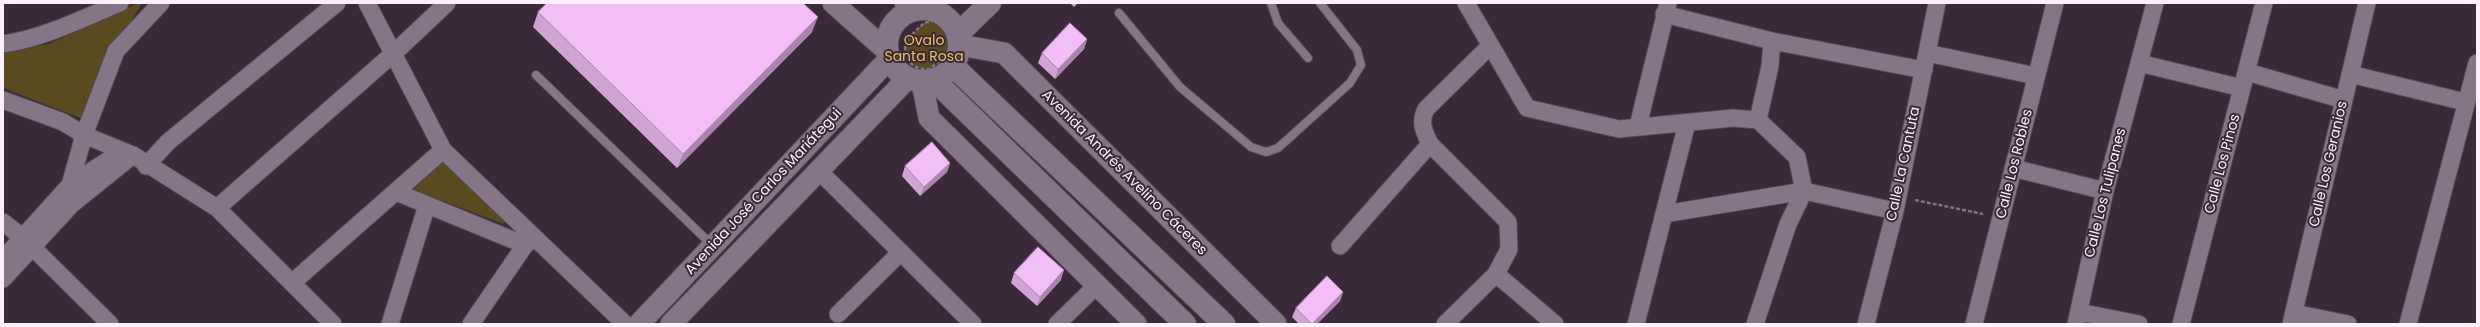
<!DOCTYPE html>
<meta charset="utf-8">
<style>
body{margin:0}
#map{position:relative;width:2480px;height:327px;overflow:hidden;background:#392939;font-family:Poppins,sans-serif}
canvas{display:block}
.frame{position:absolute;inset:0;border:4px solid #fbf1fb;pointer-events:none}
</style>
<div id="map">
<canvas width="2480" height="327"></canvas>
<div class="frame"></div>
</div>
<script>
const c = document.querySelector('canvas').getContext('2d');
c.lineJoin = 'round';
function fill(path, color) { c.fillStyle = color; c.fill(path, 'evenodd'); }
function stroke(path, color, width, dash) { c.strokeStyle = color; c.lineWidth = width; c.lineCap = dash ? 'butt' : 'round'; c.setLineDash(dash || []); c.stroke(path); }
function label(font, color, halo, rows, align = 'center') {
  c.font = font + ' Poppins,sans-serif'; c.lineWidth = 4; c.setLineDash([]); c.textBaseline = 'middle'; c.strokeStyle = halo; c.fillStyle = color; for (const [text, x, y, turn = 0] of rows) {
    c.save(); c.translate(x, y); c.rotate((+turn || 0) * Math.PI / 180); c.textAlign = isNaN(turn) ? turn : align; if (halo) c.strokeText(text, 0, 0); c.fillText(text, 0, 0); c.restore();
  }
}
const green = new Path2D(`
 M138 3H142L112 54 91 122 3 88V51L49 44Z
 M935 21 951 30V49L930 68C911 71 903 57 907 40L924 23Z
 M443 161 507 220 503 224 415 190 412 186Z`);
const path = new Path2D(`
 M935 20 951 30C957 49 943 57 930 69 911 71 902 57 906 40L924 23Z
 M931 44 938 37
 M1915 200 1983 214`);
const service = new Path2D(`
 M1271 3 1278 23 1308 58
 M1119 13 1180 87 1251 147 1266 152 1278 148 1350 83 1361 65 1357 50 1320 3
 M536 75 712 245`);
const minor = new Path2D(`
 M367 3 443 150 625 324
 M1466 3 1527 108 1619 129 1733 118 1758 120 1797 157 1804 191 1788 224 1755 324
 M1664 14 1772 41 1770 66 1758 120
 M1772 41 1924 70
 M3 44C44 38 81 19 120 3
 M1927 53 2036 76
 M2139 63 2242 88
 M2247 72 2344 100
 M2350 74 2465 102
 M3 100 63 122 84 135 133 155 217 208 333 324
 M1638 126 1668 3
 M146 166 168 142 337 3
 M2013 168 2105 191
 M819 171 973 324
 M70 185 84 135 116 51 161 3
 M396 192 525 245
 M217 208 394 53 447 3
 M1664 214 1804 191 1895 211
 M3 222 23 238 110 324
 M1340 246 1430 144
 M3 259 70 185 122 151
 M1496 274 1555 324
 M3 279 72 204 133 155
 M293 282 443 150
 M2079 312 2139 324
 M2294 313 2348 324
 M838 314 901 252
 M390 324 427 205
 M471 324 525 245 533 239
 M1057 324 1096 286
 M1445 324 1496 274 1509 249 1508 222 1430 144C1424 131 1419 123 1426 109L1490 46
 M1636 324 1687 123
 M1866 324 1895 211 1937 3
 M1974 324 2055 3
 M2076 324 2105 191 2155 3
 M2181 324 2264 3
 M2291 324 2367 3
 M2408 324 2477 63`);
const tertiary = new Path2D(`
 M833 3 886 50
 M905 3 913 10
 M960 45 1004 53 1276 324
 M922 82 929 118 1136 324
 M639 324 889 59
 M671 324 908 78`);
const secondary = new Path2D(`
 M887 45a36 36 0 1 1 72 0a36 36 0 1 1-72 0Z
 M958 34 990 3
 M953 66 1224 324
 M934 80 1185 324`);
const wall = new Path2D(`
 M1070 3H1078L1074 7Z
 M538 12 812 32 677 168 533 27Z
 M1087 39 1084 49 1055 79 1038 63 1042 53Z
 M950 163 947 172 920 196 902 176 905 166Z
 M1014 273 1061 280 1037 306 1011 283Z
 M1343 292 1340 301 1317 324H1299L1292 317 1296 308Z`);
const shadedWall = new Path2D(`
 M1076 3H1078L1074 7Z
 M818 17 812 32 677 168 683 154Z
 M1087 39 1084 49 1055 79 1058 69Z
 M950 163 947 172 920 196 924 187Z
 M1064 270 1061 280 1037 306 1040 297Z
 M1343 292 1340 301 1317 324H1312Z`);
const building = new Path2D(`
 M547 3H803L818 17 683 154 538 12Z
 M1070 23 1087 39 1058 69 1042 53Z
 M932 142 950 163 924 187 905 166Z
 M1038 247 1064 270 1040 297 1014 273Z
 M1327 276 1343 292 1312 324 1296 308Z`);
const parkNames = [
 ["Ovalo",924,41],
 ["Santa Rosa",924,57]
];
const streetNames = [
 ["Calle La Cantuta",1904,164,-78],
 ["Calle Los Robles",2015,164,-76],
 ["Calle Los Pinos",2223,164,-75],
 ["Calle Los Geranios",2329,164,-77],
 ["Avenida Andrés Avelino Cáceres",1124,173,45],
 ["Avenida José Carlos Mariátegui",764,192,-47],
 ["Calle Los Tulipanes",2106,193,-76]
];
fill(green, '#5b4a1f');
stroke(service, '#544855', 10);
stroke(minor, '#544855', 19);
stroke(tertiary, '#544855', 23);
stroke(secondary, '#544855', 24);
stroke(path, '#817381', 2.5, [4, 2]);
stroke(service, '#867587', 8);
stroke(minor, '#867587', 17);
stroke(tertiary, '#867587', 21);
stroke(secondary, '#867587', 22);
fill(wall, '#d1a3d4');
fill(shadedWall, '#aa84ad');
fill(building, '#f3bdf7');
stroke(building, '#aa84ad', 1);
label('14px', '#ebc15d', '#392939', parkNames);
label('14px', '#fbf1fb', '#392939', streetNames);
</script>
